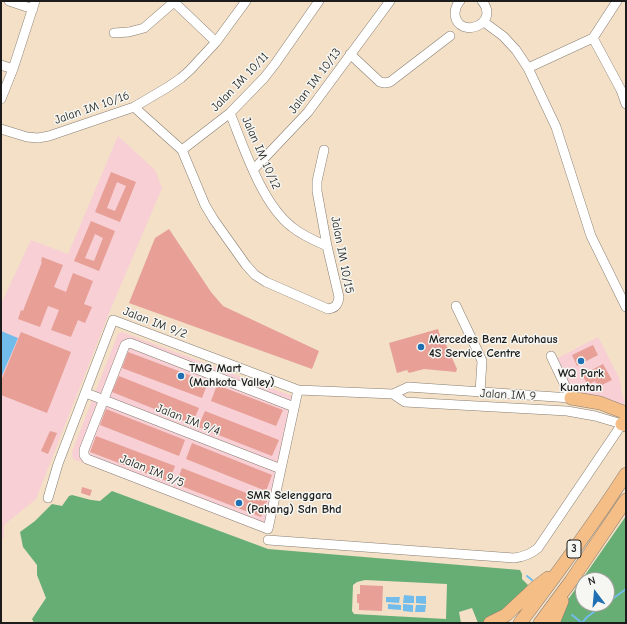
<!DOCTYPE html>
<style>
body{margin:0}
#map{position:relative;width:627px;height:624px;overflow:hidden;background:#f3e0c7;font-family:"Comic Neue",sans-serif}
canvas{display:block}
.frame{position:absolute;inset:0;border:2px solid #1c1c1c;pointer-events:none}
.north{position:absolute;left:575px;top:572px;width:40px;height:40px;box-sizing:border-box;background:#f6f6f2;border:1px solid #9f9f9c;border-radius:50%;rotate:344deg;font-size:11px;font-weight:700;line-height:16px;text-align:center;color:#1c1c1c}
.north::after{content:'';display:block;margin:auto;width:14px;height:18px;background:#1f6fb2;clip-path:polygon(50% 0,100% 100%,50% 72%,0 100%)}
</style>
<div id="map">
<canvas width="627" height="624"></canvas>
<div class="frame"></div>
<div class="north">N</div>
</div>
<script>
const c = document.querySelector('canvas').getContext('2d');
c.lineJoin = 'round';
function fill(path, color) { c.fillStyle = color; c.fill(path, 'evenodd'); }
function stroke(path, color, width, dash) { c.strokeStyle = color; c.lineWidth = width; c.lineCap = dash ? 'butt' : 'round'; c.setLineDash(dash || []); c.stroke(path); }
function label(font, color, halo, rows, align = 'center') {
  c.font = font + ' "Comic Neue",sans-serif'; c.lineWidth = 3; c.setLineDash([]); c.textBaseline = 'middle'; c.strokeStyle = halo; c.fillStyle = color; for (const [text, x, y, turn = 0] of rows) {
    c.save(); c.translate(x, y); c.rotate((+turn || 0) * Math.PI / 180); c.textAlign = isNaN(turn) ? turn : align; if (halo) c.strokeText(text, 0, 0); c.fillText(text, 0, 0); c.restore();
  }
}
const built = new Path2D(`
 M118 136 155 170 162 188 109 313 36 499 4 525V537L1 539V304L31 240 68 254Z
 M122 332 295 397 272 532 264 533 73 459 72 452 118 334Z
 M598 337 620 380 622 395 625 402 624 405 572 390 556 359Z`);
const forest = new Path2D(`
 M112 491 268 549 520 570 522 574V579L528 585C517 599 509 609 493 617 488 620 484 623 478 623L472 608 459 612 461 623H34L32 619 46 598 37 575V565L23 547 20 532 35 521 52 504 62 506 69 496 72 495 91 500 100 501ZM365 580 447 584 446 619 354 614 352 611 353 585 357 582Z
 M626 516V623H558L565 604ZM583 580H607V604H583Z`);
const water = new Path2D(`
 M1 331 18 338 1 378Z
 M404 595 414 596V603H403Z
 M416 596H426V604L416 603Z
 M386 597H400L399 603 386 602Z
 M388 604 401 605V610L388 609Z
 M403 604 413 605V612L403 611Z
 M416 605H426L425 612H415Z`);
const stream = new Path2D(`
 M527 576 532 580
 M607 603 626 589
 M572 615 582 623
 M582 623 587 617 605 604`);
const building = new Path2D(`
 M111 172 136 182 120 222 95 212ZM117 182 126 186 115 211 107 208Z
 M91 221 115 231 99 271 74 261ZM95 234 103 238 94 261 85 258Z
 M169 229 211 292 223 306 319 351 312 369 129 303 155 238Z
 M42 257 63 265 54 287 66 292 73 273 93 281 84 304 92 307 85 323 78 320 71 337 51 330 59 310 48 306 40 327 18 319 21 310 23 311 42 262H41Z
 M438 329 441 339 444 340 457 369 456 372 424 369 409 373 407 370 397 373 389 343Z
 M21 332 71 352 47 413 1 395V381Z
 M593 345 598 355 577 366 572 355Z
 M128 352 208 382 202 398 122 368Z
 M603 364 612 380 598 387 595 381 588 385 582 375Z
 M119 376 199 408 192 424 112 392Z
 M217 385 283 410 276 426 211 401Z
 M106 409 185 440 179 456 100 425Z
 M205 411 279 440 272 456 198 427Z
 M50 431 57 433 48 454 41 451Z
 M96 436 175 466 169 482 90 452Z
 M192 443 272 475 266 491 186 459Z
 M182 468 267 501 261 517 176 484Z
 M82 487 92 490 90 496 81 493Z
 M360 585 383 586 382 611 359 610V603H357V594H360Z`);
const minor = new Path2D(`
 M9 1 33 9
 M460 1C456 5 455 10 455 15 459 40 501 24 482 1
 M174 2 216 42
 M484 22 503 36 516 50 528 68 556 127 591 236 626 307
 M114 33 129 32 144 28 175 1
 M593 38 621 90 626 104
 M350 54 380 82 385 83 390 82 450 36
 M1 65 13 69
 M528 68 593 38 617 1
 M1 99 13 69 35 1
 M134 107 182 150 205 205 214 220 246 265 255 275 266 282 328 309C336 308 338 304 339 297L327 246 317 191V181L324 150
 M230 113C244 148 262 204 292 227 303 236 315 241 327 246
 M1 129 27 137 38 138 49 136 134 107 168 87 181 78 190 70 216 42 246 1
 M182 150 230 113 264 78 275 64 319 1
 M253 170 308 112 390 1
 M456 306 478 352 482 361 480 392
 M86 393 281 469
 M294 407 130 343 125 345 84 450V455L87 459 268 529 298 390
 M48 498 58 464 113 320 298 390 393 394 408 387 571 398 551 356
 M268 540 514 558C523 557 531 554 538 548L622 424 595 416 567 411 405 402 393 394`);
const highway = new Path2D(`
 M571 398 600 403 626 413
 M622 424 626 425
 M490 623 506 615 536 587 548 578
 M520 623C557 574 593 525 626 474
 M540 623 571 581 626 500
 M553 623 562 601`);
const markers = [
 [421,347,4,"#1f6fb2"],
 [581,361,4,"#1f6fb2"],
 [181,376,4,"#1f6fb2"],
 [239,503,4,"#1f6fb2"]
];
const shields = [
 [574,549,14]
];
const shieldNames = [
 ["3",574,549]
];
const streetNames = [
 ["Jalan IM 10/13",315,81,-53],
 ["Jalan IM 10/11",240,82,-46],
 ["Jalan IM 10/16",92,108,-19],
 ["Jalan IM 10/12",261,153,66],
 ["Jalan IM 10/15",342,255,79],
 ["Jalan IM 9/2",155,323,21],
 ["Jalan IM 9",508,395,3],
 ["Jalan IM 9/4",188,420,21],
 ["Jalan IM 9/5",152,471,22]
];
const poiNames = [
 ["Mercedes Benz Autohaus",429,340],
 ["4S Service Centre",429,354],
 ["TMG Mart",189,369],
 ["(Mahkota Valley)",189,383],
 ["WQ Park",581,374,"center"],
 ["Kuantan",581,388,"center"],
 ["SMR Selenggara",247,496],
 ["(Pahang) Sdn Bhd",247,510]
];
fill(built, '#f7cfd4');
fill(forest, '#66ae74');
fill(water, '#71bcea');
stroke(stream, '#71bcea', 2);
fill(building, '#e79f96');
stroke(minor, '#887e72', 10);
stroke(highway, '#887e72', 14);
stroke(minor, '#fff', 9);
stroke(highway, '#f6be87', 13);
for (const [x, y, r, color] of markers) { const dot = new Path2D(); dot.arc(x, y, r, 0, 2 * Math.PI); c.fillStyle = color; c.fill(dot); stroke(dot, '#f6f6f2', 1.5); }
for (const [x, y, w] of shields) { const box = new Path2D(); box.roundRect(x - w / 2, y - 9, w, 18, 3); c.fillStyle = '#f6f6f2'; c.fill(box); stroke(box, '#1c1c1c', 1); }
label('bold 11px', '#1c1c1c', null, shieldNames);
label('12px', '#1c1c1c', '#f6f6f2', streetNames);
label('bold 12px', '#1c1c1c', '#f6f6f2', poiNames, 'left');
</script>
